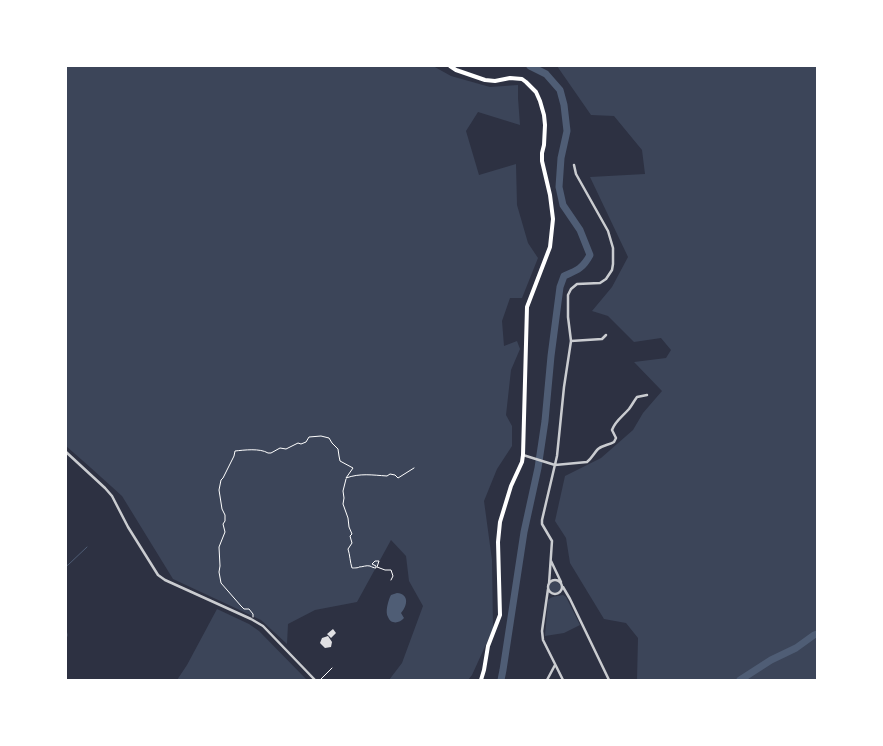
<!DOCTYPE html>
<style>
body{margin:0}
#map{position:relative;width:883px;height:746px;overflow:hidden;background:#2d3142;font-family:Karla,sans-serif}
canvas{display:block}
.frame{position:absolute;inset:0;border:67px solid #fff;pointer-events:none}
</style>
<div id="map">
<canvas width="883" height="746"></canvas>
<div class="frame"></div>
</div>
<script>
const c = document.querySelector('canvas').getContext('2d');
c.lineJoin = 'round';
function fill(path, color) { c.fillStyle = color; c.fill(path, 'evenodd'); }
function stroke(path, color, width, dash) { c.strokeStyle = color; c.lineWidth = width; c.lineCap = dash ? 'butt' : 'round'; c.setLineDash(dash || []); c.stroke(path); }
const green = new Path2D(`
 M66 66H433L451 76 490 87 518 85V98L520 125 478 112 466 131 479 175 516 164 517 205 528 243 538 258 522 298H510L502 321 504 346 517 341 520 349 511 370 506 415 512 426V446L497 469 484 501 492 560 493 629 472 675 468 680H389L402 663 423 606 409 581 406 556 391 540 357 602 315 610 288 624 287 644 261 620 173 579 122 496 91 468 66 446Z
 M557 66H817V680H637L638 638 626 623 604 619 570 563 566 538 555 521 565 476 601 458 633 430 643 413 662 391 634 362 666 358 671 350 661 338 634 342 608 316 592 311 612 287 628 257 590 177 645 174 642 150 614 116 591 115Z
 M549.5 587a5.5 5.5 0 1 1 11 0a5.5 5.5 0 1 1-11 0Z
 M563 595 566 597 580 625 564 633 545 636 548 600C551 596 559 596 563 595Z
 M217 609 249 624 259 631 307 680H177L187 665Z`);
const water = new Path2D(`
 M397 593C409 594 408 605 401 613L404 618C400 623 391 625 388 617 385 612 388 602 390 597L391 595Z`);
const stream = new Path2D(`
 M66 566 68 565 87 547
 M66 629 67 635 66 640`);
const river = new Path2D(`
 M501 680 503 670 524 532 538 468 545 421 551 356 560 287 564 276C578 270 583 268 590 255L580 230 563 205 559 187 561 158 567 131 564 105 560 90 546 74 530 66
 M740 680 771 660 796 648 814 635 817 634`);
const building = new Path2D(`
 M333 629 336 633 331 638 327 634Z
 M328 636 332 642 331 647 325 648 320 643 322 638Z`);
const path = new Path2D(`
 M346 479 343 491 344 498 343 504 348 518 349 527 352 534 350 536 352 543 348 549C350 555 350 562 352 568 353 568 359 568 359 567 363 567 366 565 370 566 372 567 374 568 376 568V566L372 564 375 561H379L377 567 385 570H391L393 576 391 580
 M253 617V614L249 609H244L241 606 221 583 219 572 220 566 219 547 225 532 223 524 225 521V515L222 509 219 490 221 480 223 478 234 456 235 451C244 450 260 448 268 453H271L280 448 286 449 298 443 301 444 306 442 309 437 321 436 329 438 332 443 338 449 339 456 340 461 353 468 346 478C360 473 372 475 387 476L390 474 395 475 398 478 414 468
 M320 680 332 668`);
const minor = new Path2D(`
 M571 341 602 339 606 335
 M66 452 105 488 112 496 128 527 158 575 165 580 251 619 263 626 315 680
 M523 455 555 465 587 462C592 458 594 453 598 449 603 445 609 445 614 442L616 438 612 430C615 421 623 416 629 409 632 405 634 401 637 397L647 395
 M551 561 561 582
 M548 587a7 7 0 1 1 14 0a7 7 0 1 1-14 0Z
 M549 584 552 541 542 524V520L557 456 564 387 571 341 568 317V295L571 289 577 284 600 283 606 279 612 270 613 264V248L608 231 576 174 574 165
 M563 587 570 599 609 680
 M548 589 542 631 543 640 563 680
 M547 680 555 665`);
const primary = new Path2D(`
 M450 66 456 70 485 80 495 81 510 78 522 79 526 82 536 92 540 101 544 115 545 125 544 145 542 153V161L550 195 553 219 550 247 527 307 523 455 522 462 511 486 500 522 498 542 500 615 488 646 484 670 481 680`);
fill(green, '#3c4559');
fill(water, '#4f5d75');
stroke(stream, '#4f5d75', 1);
stroke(river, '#4f5d75', 7);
fill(building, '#e0e0e3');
stroke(path, '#fff', 1);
stroke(minor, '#caccd0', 2.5);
stroke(primary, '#fff', 4);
</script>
